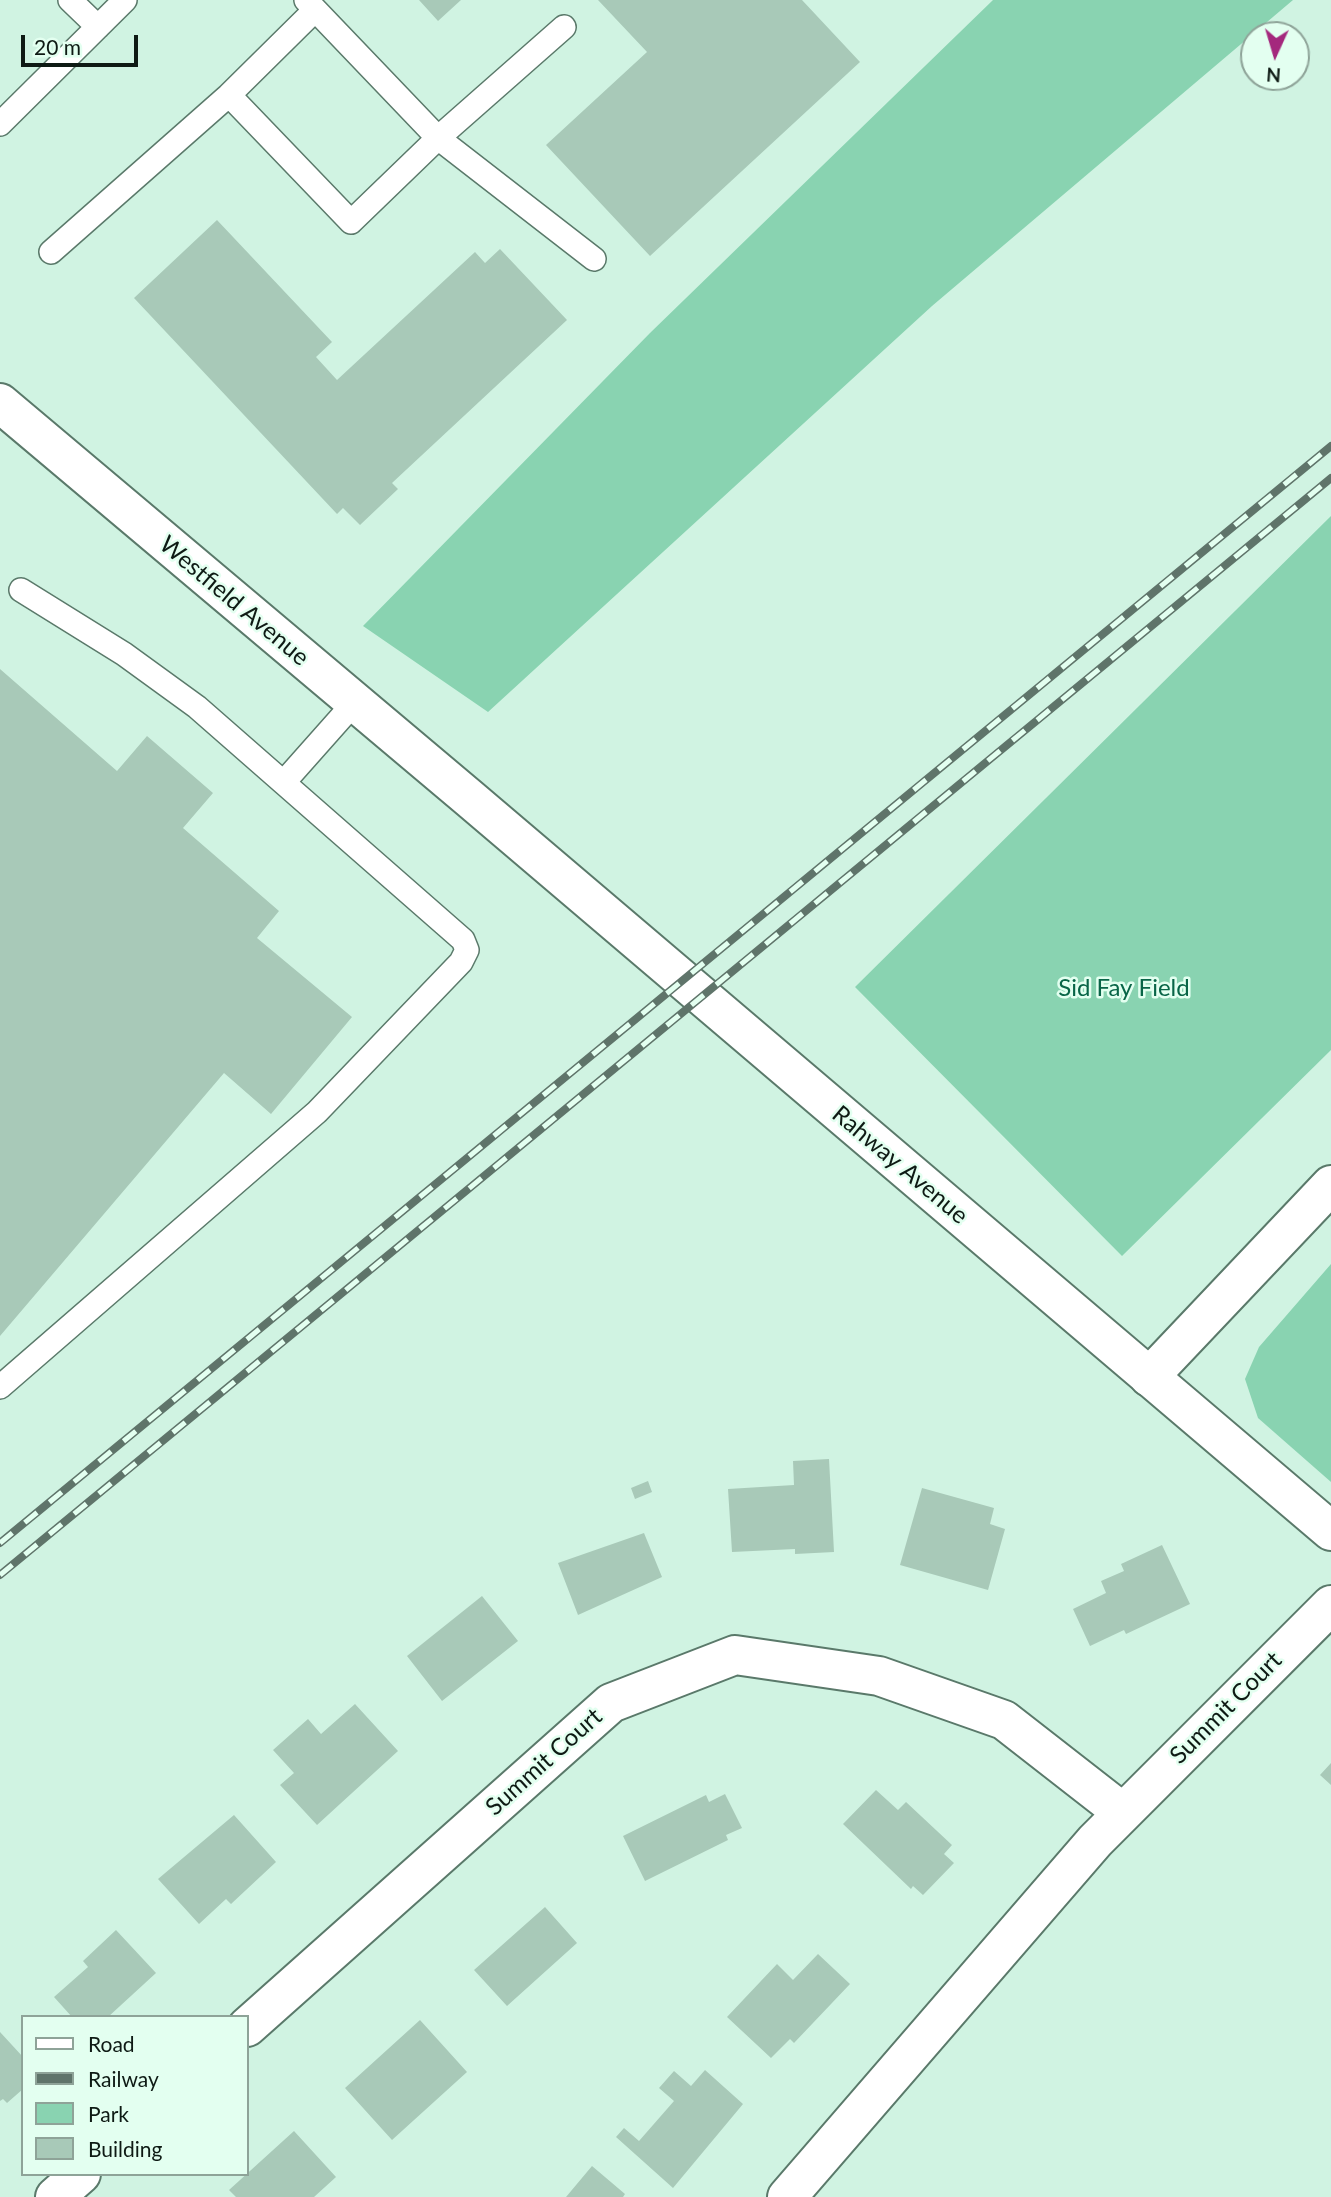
<!DOCTYPE html>
<style>
body{margin:0}
#map{position:relative;width:1331px;height:2197px;overflow:hidden;background:#d0f3e2;font-family:Lato,sans-serif}
canvas{display:block}
.legend{position:absolute;left:21px;top:2015px;width:228px;height:161px;box-sizing:border-box;background:#e3fff0;border:2px solid #8ea398;margin:0;padding:9px 12px;list-style:none;font-size:21px;color:#0e1a14}
.legend li{display:flex;align-items:center;gap:14px;height:35px}
.legend b{width:35px;border:2px solid #8ea398}
.north{position:absolute;left:1240px;top:21px;width:70px;height:70px;box-sizing:border-box;background:#e3fff0;border:2px solid #8ea398;border-radius:50%;rotate:184deg;font-size:19px;font-weight:700;line-height:28px;text-align:center;color:#0e1a14}
.north::after{content:'';display:block;margin:auto;width:24px;height:32px;background:#a4287d;clip-path:polygon(50% 0,100% 100%,50% 72%,0 100%)}
.scale{position:absolute;left:21px;top:35px;width:117px;height:32px;box-sizing:border-box;border:4px solid #0e1a14;border-top:0;padding-left:9px;font-size:21px;line-height:24px;white-space:nowrap;color:#0e1a14;-webkit-text-stroke:5px #e3fff0;paint-order:stroke}
</style>
<div id="map">
<canvas width="1331" height="2197"></canvas>
<ul class="legend">
<li><b style="height:9px;background:#fff"></b>Road</li>
<li><b style="height:9px;background:#5f746a"></b>Railway</li>
<li><b style="height:19px;background:#89d3b1"></b>Park</li>
<li><b style="height:19px;background:#a8c9b8"></b>Building</li>
</ul>
<div class="north">N</div>
<div class="scale">20 m</div>
</div>
<script>
const c = document.querySelector('canvas').getContext('2d');
c.lineJoin = 'round';
function fill(path, color) { c.fillStyle = color; c.fill(path, 'evenodd'); }
function stroke(path, color, width, dash) { c.strokeStyle = color; c.lineWidth = width; c.lineCap = dash ? 'butt' : 'round'; c.setLineDash(dash || []); c.stroke(path); }
function label(font, color, halo, rows, align = 'center') {
  c.font = font + ' Lato,sans-serif'; c.lineWidth = 5; c.setLineDash([]); c.textBaseline = 'middle'; c.strokeStyle = halo; c.fillStyle = color; for (const [text, x, y, turn = 0] of rows) {
    c.save(); c.translate(x, y); c.rotate((+turn || 0) * Math.PI / 180); c.textAlign = isNaN(turn) ? turn : align; if (halo) c.strokeText(text, 0, 0); c.fillText(text, 0, 0); c.restore();
  }
}
const green = new Path2D(`
 M993 0H1293L932 306 488 712 363 626 650 333Z
 M1331 516V1050L1122 1256 855 987Z
 M1331 1264V1482L1258 1418 1245 1379 1259 1347Z`);
const building = new Path2D(`
 M419 0H461L438 21Z
 M598 0H802L860 62 650 256 546 145 647 52Z
 M217 220 332 342 316 357 337 380 475 252 485 263 500 249 567 320 392 483 398 489 360 525 343 508 337 514 134 298Z
 M0 669 117 771 147 736 213 793 183 828 279 911 257 938 352 1017 271 1114 224 1073 0 1336Z
 M829 1459 834 1552 795 1554V1549L732 1552 728 1489 794 1485 793 1461Z
 M648 1481 652 1492 635 1499 631 1488Z
 M922 1488 994 1508 990 1524 1005 1529 988 1590 900 1565Z
 M644 1533 662 1577 578 1615 558 1563Z
 M1162 1545 1190 1604 1126 1634 1124 1630 1090 1646 1073 1609 1106 1593 1101 1581 1124 1571 1121 1564Z
 M482 1596 518 1641 442 1701 407 1656Z
 M355 1704 398 1751 317 1825 280 1785 294 1773 273 1750 308 1719 321 1734Z
 M1331 1763V1785L1320 1775Z
 M876 1790 898 1810 906 1802 952 1845 944 1854 954 1863 923 1895 913 1886 911 1889 843 1824Z
 M725 1794 742 1828 726 1835 728 1840 645 1881 623 1836 706 1795 709 1802Z
 M234 1815 276 1862 231 1904 226 1899 199 1924 158 1879Z
 M545 1907 577 1943 507 2006 474 1970Z
 M116 1930 156 1973 108 2017H72L54 1997 88 1967 83 1961Z
 M818 1954 850 1984 794 2043 790 2039 771 2058 727 2017 777 1964 793 1980Z
 M420 2020 467 2072 392 2140 345 2088Z
 M0 2032 23 2057V2089L7 2103 3 2099 0 2101Z
 M705 2070 743 2104 673 2188 616 2137 624 2128 639 2141 674 2101 659 2088 674 2071 691 2086Z
 M294 2131 336 2177 314 2197H236L229 2190Z
 M592 2166 625 2194 623 2197H566Z`);
const service = new Path2D(`
 M70 0 98 27
 M306 0 438 138 594 259
 M315 10 229 95 351 222 438 138 564 27
 M0 124 125 0
 M51 252 229 95
 M284 782 355 702
 M0 1387 317 1112 461 962 467 950 463 940 197 707 124 654 21 590`);
const minor = new Path2D(`
 M1149 1377 1331 1185
 M247 2027 611 1703 735 1655 879 1676 1004 1720 1122 1812
 M55 2197 81 2174
 M787 2197 1095 1841 1331 1605`);
const tertiary = new Path2D(`
 M0 403 469 798 1331 1531`);
const rail = new Path2D(`
 M0 1543 1331 446
 M0 1575 1331 478`);
const streetNames = [
 ["Westfield Avenue",234,601,40],
 ["Rahway Avenue",900,1165,40],
 ["Summit Court",1226,1708,-45],
 ["Summit Court",544,1762,-42]
];
const parkNames = [
 ["Sid Fay Field",1124,988]
];
fill(green, '#89d3b1');
fill(building, '#a8c9b8');
stroke(service, '#5a796a', 26);
stroke(minor, '#5a796a', 42);
stroke(tertiary, '#5a796a', 42);
stroke(service, '#fff', 23);
stroke(minor, '#fff', 38);
stroke(tertiary, '#fff', 38);
stroke(rail, '#5f746a', 8);
stroke(rail, '#e3fff0', 5, [16]);
label('24px', '#0e1a14', '#e3fff0', streetNames);
label('24px', '#086547', '#e3fff0', parkNames);
</script>
